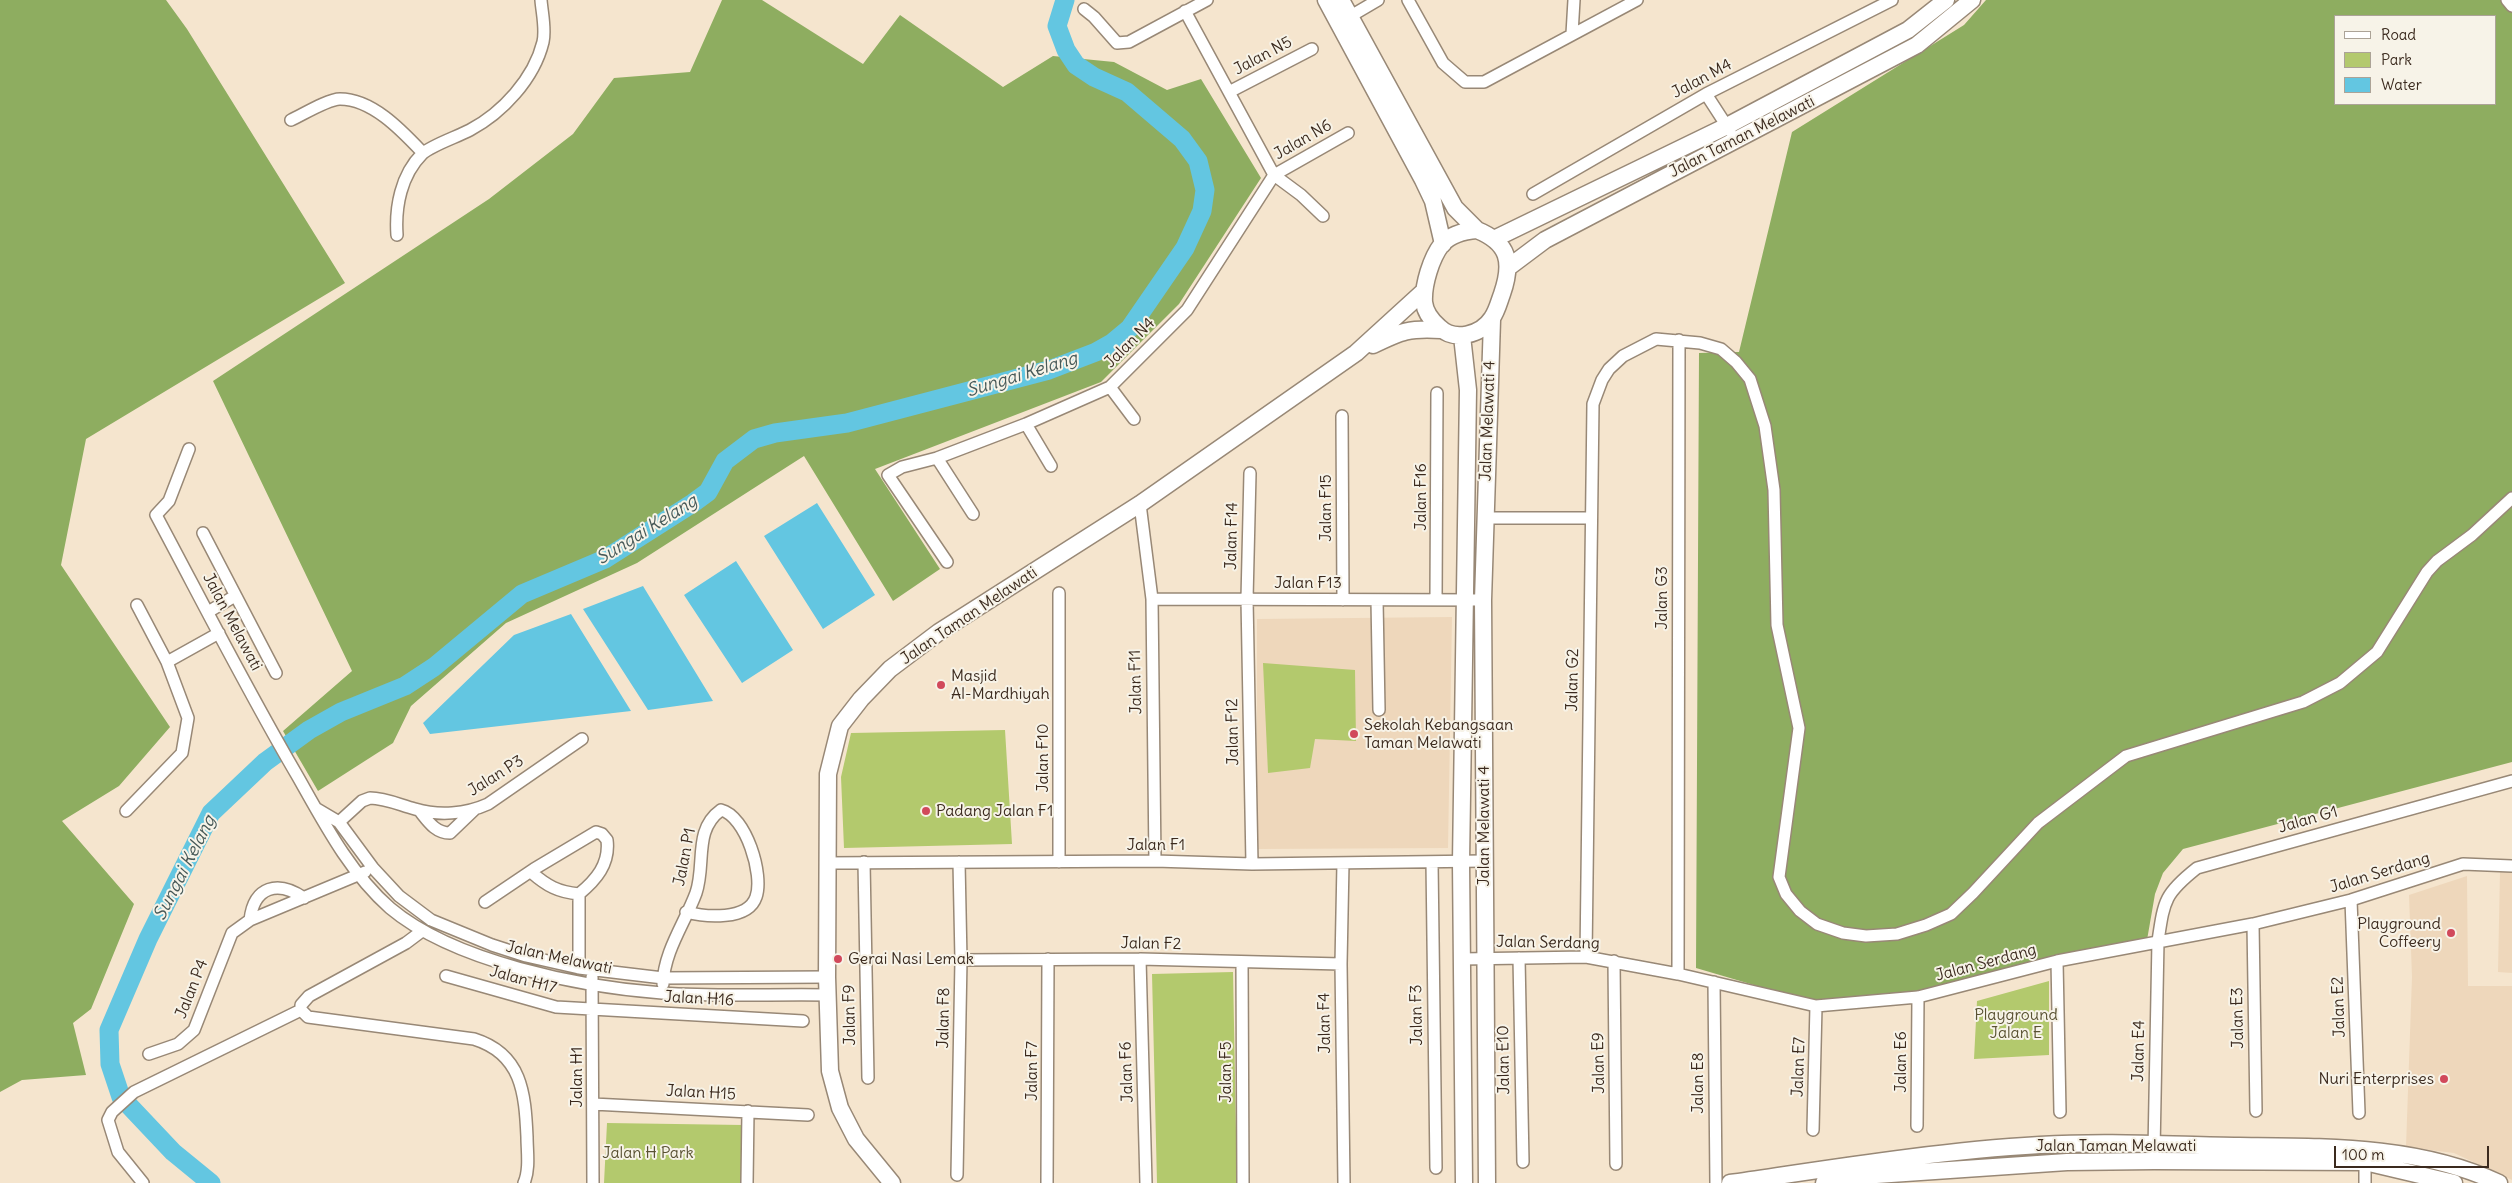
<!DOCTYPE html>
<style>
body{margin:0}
#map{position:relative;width:2512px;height:1183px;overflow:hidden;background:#f5e5ce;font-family:Delius,sans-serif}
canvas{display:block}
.legend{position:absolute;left:2334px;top:15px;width:162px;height:90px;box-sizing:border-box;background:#f7f3e8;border:1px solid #aca397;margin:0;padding:6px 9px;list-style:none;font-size:15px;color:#3b2a1e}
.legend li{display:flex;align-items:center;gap:10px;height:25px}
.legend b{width:25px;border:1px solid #aca397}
.scale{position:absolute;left:2334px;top:1146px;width:155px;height:22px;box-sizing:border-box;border:2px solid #3b2a1e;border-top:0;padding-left:6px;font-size:15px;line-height:18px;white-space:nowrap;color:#3b2a1e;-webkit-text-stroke:4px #f7f3e8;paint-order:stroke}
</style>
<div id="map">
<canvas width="2512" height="1183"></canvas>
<ul class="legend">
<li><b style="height:6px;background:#fff"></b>Road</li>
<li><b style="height:14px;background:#b3c96d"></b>Park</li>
<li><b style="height:14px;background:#63c6e1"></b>Water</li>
</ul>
<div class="scale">100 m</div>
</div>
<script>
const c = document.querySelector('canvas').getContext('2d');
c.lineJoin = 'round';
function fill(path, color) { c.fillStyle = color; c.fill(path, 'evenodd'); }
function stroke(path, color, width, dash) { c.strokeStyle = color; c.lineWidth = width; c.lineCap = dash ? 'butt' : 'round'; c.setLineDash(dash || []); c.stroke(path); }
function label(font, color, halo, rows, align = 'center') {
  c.font = font + ' Delius,sans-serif'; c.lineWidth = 4; c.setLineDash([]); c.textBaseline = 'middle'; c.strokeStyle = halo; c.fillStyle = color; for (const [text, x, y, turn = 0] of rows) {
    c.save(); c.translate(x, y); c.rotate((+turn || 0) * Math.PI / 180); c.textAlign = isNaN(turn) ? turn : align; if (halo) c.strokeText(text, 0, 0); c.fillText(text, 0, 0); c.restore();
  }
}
const built = new Path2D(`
 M1452 617 1448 848 1257 849V619Z
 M2500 871 2512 872V973L2498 972Z
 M2467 876 2468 986H2512V1180L2454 1153 2406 1147 2412 977 2409 895Z`);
const green = new Path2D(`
 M1263 663 1355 670 1356 741 1315 739 1310 768 1268 773Z
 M1005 730 1012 844 844 848 841 777 851 733Z
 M1233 972 1237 1183H1157L1152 974Z
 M2049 981V1055L1974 1059 1977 1001Z
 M607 1123 743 1125 742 1183H604Z`);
const forest = new Path2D(`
 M0 0H166L187 29 345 283 86 439 61 565 170 727 119 786 62 821 134 904 91 1009 73 1023 86 1075 22 1080 0 1092Z
 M722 0H762L863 64 900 15 1003 87 1053 56 1114 62 1167 90 1201 79 1261 178 1179 304 1101 382 875 469 940 569 893 601 804 456 637 563 506 623 411 706 393 743 318 791 283 731 352 671 213 381 489 199 573 134 614 78 690 72Z
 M1986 0H2512V762L2183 849 2163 873 2155 894 2147 940 1914 997 1822 1005 1696 968 1699 353 1739 352 1792 132 1964 25ZM2336 16H2496V104H2336Z`);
const water = new Path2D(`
 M817 503 875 595 823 629 764 536Z
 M736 561 793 650 742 683 684 595Z
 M643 586 713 701 648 710 583 609Z
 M571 614 631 711 430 734 423 723 514 635Z`);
const river = new Path2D(`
 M211 1183 173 1152 121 1097 110 1064 109 1030 148 939 211 813 265 762 309 730 341 712 405 686 434 667 522 594 605 559 693 503 708 492 725 461 754 439 775 433 847 423 1049 370 1096 352 1112 343 1130 328 1185 248 1202 211 1205 190 1198 161 1182 139 1127 92 1094 77 1076 65 1066 50 1057 26 1065 0`);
const street = new Path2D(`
 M1408 0 1443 63 1465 82H1484L1637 0
 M2507 0 2512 6
 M1084 9 1094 17 1117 43 1129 42 1207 0
 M1185 11 1274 175 1301 195 1323 216
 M1344 20 1378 0
 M1572 34 1574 0
 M1229 92 1312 49
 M1706 94 1730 131
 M291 120C302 115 328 99 340 99 373 99 403 132 423 153
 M1533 194 1706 94 1892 0
 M397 235C395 207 401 175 422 154 432 145 457 137 470 130 502 113 534 79 543 42 546 29 542 13 541 0
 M1110 387 1134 419
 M1342 416 1343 600
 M1026 424 1051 466
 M189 449 169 501 156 515C203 603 248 692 298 777 324 823 350 873 390 908 454 962 581 987 662 993 717 997 773 994 828 995
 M937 458 973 514
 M1250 473 1247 599 1252 864
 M1140 504 1152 599 1155 861
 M1484 518H1591
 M203 533 276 673
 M947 562 888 475 902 467 937 458 1026 424 1110 387 1187 310 1274 175 1348 133
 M1152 599 1483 600
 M1377 600 1379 710
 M1436 600 1437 393
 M208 612 235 596
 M167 662 219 633
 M317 809 339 822 373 868 399 896 431 920 492 945 526 956 579 968 663 978 827 977
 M419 810C428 821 435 833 450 833L474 810
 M126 811 182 753 188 718 167 662 137 605
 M339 822 362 801 370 798C385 798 400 805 415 809 439 816 466 814 488 804L582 739
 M864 862 868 1078
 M1059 862V593
 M1432 862 1436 1168
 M827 863 1155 861 1252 864 1484 861
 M1343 863 1341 964 1344 1183
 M579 894V968
 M2351 900 2359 1113
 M485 902 534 869 596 832 602 834 607 840C610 864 596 880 579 894 558 892 547 886 531 872
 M250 920C254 886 278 880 304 898
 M2253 924 2256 1111
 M1586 957 1593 404 1602 380 1609 369 1623 356 1656 339 1700 343 1721 349 1736 362 1750 379 1765 426 1774 490 1777 625 1799 728 1779 877 1786 894 1800 911 1817 924 1843 933 1866 936 1897 934 1926 925 1951 914 1973 893 2038 823 2126 756 2303 702 2340 683 2377 652 2427 572 2437 561 2472 535 2512 498
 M1519 958 1523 1162
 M1140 959 1146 1183
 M1462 959 1586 957 1678 974 1816 1006 1918 997 2057 961 2253 924 2351 900 2463 864 2512 866
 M961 960 1140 959 1341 964
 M1614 961 1616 1164
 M2057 961 2060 1112
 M1242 962 1243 1183
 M1678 974 1679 340
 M446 976 556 1007 803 1021
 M592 977 593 1183
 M1714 982 1716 1183
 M663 984C664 951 685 923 696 893 706 864 693 830 721 810 746 816 764 875 756 897 748 921 705 917 686 912
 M301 1010 308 1017 474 1039C522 1054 525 1093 527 1137 527 1151 530 1169 524 1183
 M301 1010V1005L309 996 406 943 422 931
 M149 1054 178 1044 194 1030 232 933 250 920 365 872
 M593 1104 808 1115
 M1917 1126 1918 997
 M1813 1130 1816 1006
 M2154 1150 2158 941C2164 901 2164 894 2197 868L2512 781
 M2365 1156V1183
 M957 1175 961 960 959 862
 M143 1183 118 1152 108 1120 112 1112 134 1092 301 1010
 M747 1183 748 1111
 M1047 1183 1048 959`);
const secondary = new Path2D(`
 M1326 0 1423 180 1433 201 1443 244
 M1341 0 1455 208 1477 230
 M1477 230C1509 243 1513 262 1502 294 1499 302 1497 311 1492 318 1481 335 1454 342 1439 327 1431 320 1425 312 1424 302 1423 285 1431 258 1442 244 1451 234 1464 231 1477 230Z
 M1494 239 1727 126 1908 30 1946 0
 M1509 267 1545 240 1917 45 1972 0
 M1462 336 1468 390 1461 862 1464 1183
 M1373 345C1402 331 1409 328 1441 330
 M892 1183 856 1139 840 1108 830 1071 827 977 828 774 840 726 861 699 890 669 939 632 1140 504 1356 353 1424 291
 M1487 1183 1483 600 1492 320
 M1730 1183C1833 1168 1936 1151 2040 1145 2106 1141 2173 1145 2239 1146 2327 1147 2418 1145 2499 1183
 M1824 1183 1876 1175 2067 1162 2154 1161 2365 1162 2454 1183`);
const markers = [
 [941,685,5,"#d1495b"],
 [1354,734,5,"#d1495b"],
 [926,811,5,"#d1495b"],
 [2451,933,5,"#d1495b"],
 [838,959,5,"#d1495b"],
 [2444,1079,5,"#d1495b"]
];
const streetNames = [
 ["Jalan N5",1263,56,-28],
 ["Jalan M4",1702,79,-28],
 ["Jalan Taman Melawati",1742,137,-27],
 ["Jalan N6",1303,140,-30],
 ["Jalan N4",1130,343,-45],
 ["Jalan Melawati 4",1488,421,-88],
 ["Jalan F16",1421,497,-90],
 ["Jalan F15",1326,508,-90],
 ["Jalan F14",1232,536,-89],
 ["Jalan F13",1308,583],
 ["Jalan G3",1662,598,-90],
 ["Jalan Taman Melawati",969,616,-34],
 ["Jalan Melawati",232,622,62],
 ["Jalan G2",1573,680,-89],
 ["Jalan F11",1136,682,-91],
 ["Jalan F12",1233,732,-91],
 ["Jalan F10",1043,758,-90],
 ["Jalan P3",496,776,-32],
 ["Jalan G1",2308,820,-16],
 ["Jalan Melawati 4",1484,826,-90],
 ["Jalan F1",1156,845],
 ["Jalan P1",685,857,-79],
 ["Jalan Serdang",2380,873,-17],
 ["Jalan Serdang",1548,943,1],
 ["Jalan F2",1151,944,1],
 ["Jalan Melawati",559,958,12],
 ["Jalan Serdang",1986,963,-15],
 ["Jalan H17",523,980,15],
 ["Jalan P4",192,989,-68],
 ["Jalan H16",699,999,3],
 ["Jalan E2",2339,1007,-92],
 ["Jalan F9",850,1015,-91],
 ["Jalan F3",1417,1015,-91],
 ["Jalan F8",944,1018,-89],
 ["Jalan E3",2238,1018,-91],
 ["Jalan F4",1325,1023,-91],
 ["Jalan E4",2139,1051,-89],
 ["Jalan E10",1504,1060,-91],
 ["Jalan E6",1901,1062,-90],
 ["Jalan E9",1599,1063,-91],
 ["Jalan E7",1799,1067,-88],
 ["Jalan F7",1032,1071,-90],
 ["Jalan F6",1127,1072,-92],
 ["Jalan F5",1226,1072,-90],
 ["Jalan H1",577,1077,-90],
 ["Jalan E8",1698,1083,-90],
 ["Jalan H15",701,1093,3],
 ["Jalan Taman Melawati",2116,1146]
];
const poiNames = [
 ["Masjid",951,676],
 ["Al-Mardhiyah",951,694],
 ["Sekolah Kebangsaan",1364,725],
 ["Taman Melawati",1364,743],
 ["Padang Jalan F1",936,811],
 ["Playground",2441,924,"right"],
 ["Coffeery",2441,942,"right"],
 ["Gerai Nasi Lemak",848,959],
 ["Nuri Enterprises",2434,1079,"right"]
];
const parkNames = [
 ["Playground",2016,1015],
 ["Jalan E",2016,1033],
 ["Jalan H Park",648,1153]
];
const waterNames = [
 ["Sungai Kelang",1022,375,-17],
 ["Sungai Kelang",647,530,-32],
 ["Sungai Kelang",185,868,-63]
];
fill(built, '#eed7bb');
fill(green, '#b3c96d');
fill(forest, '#8ead60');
fill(water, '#63c6e1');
stroke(river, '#63c6e1', 19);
stroke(street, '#988876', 14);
stroke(secondary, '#988876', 19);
stroke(street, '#fff', 11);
stroke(secondary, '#fff', 16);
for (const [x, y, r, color] of markers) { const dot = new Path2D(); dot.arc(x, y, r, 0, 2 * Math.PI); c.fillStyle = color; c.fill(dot); stroke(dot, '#f7f3e8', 2); }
label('16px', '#3b2a1e', '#f7f3e8', streetNames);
label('16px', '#3b2a1e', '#f7f3e8', poiNames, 'left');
label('16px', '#595232', '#f7f3e8', parkNames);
label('italic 18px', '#475958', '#f7f3e8', waterNames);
</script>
